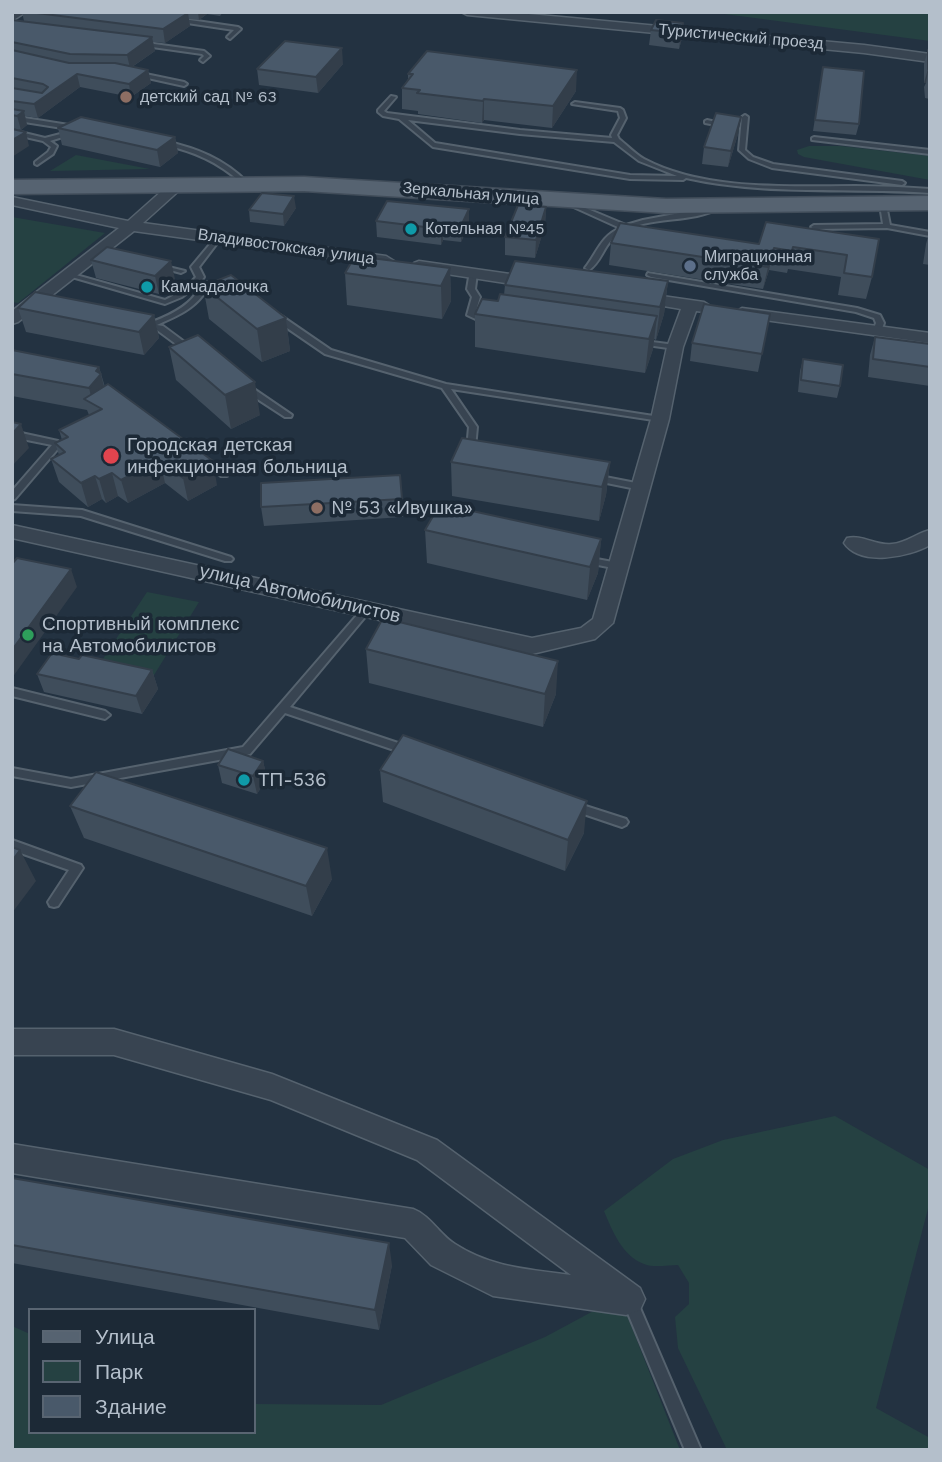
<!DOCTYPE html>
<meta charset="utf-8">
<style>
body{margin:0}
#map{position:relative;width:942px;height:1462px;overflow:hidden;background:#233241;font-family:"Work Sans",sans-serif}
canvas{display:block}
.frame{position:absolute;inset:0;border:14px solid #b4bfcb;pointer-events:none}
.legend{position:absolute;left:28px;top:1308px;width:228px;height:126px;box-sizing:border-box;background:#1c2936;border:2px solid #596572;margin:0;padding:9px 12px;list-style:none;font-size:21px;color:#b4bfcb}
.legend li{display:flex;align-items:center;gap:14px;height:35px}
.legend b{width:35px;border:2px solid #596572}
</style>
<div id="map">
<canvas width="942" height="1462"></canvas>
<div class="frame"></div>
<ul class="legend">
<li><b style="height:9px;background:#566371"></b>Улица</li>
<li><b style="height:19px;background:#254142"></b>Парк</li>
<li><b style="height:19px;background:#49596a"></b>Здание</li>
</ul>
</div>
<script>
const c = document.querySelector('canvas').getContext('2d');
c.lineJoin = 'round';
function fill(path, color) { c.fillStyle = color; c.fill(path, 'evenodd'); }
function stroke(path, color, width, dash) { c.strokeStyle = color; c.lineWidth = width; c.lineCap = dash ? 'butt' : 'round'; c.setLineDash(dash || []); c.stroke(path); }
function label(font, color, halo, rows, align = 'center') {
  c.font = font + ' "Work Sans",sans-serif'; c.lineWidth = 7; c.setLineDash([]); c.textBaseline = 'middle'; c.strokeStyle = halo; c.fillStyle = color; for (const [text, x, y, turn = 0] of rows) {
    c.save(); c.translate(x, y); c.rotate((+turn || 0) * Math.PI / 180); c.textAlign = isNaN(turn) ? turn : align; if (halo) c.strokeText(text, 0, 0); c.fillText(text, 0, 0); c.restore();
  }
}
const green = new Path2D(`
 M709 12H930V41Z
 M809 146H841L930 156V180L804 157 798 154 797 150Z
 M76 155 150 169 50 171Z
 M12 217 105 233 18 303 12 302Z
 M147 592 199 602 151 680 97 668Z
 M835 1116 930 1170V1201L876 1408 930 1438V1450H727L678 1348 675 1317 689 1304V1283L678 1265C669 1265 653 1268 644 1264 622 1256 612 1230 604 1211L673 1159 723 1140Z
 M623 1305 680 1450H12V1326L30 1334V1432H254V1404L381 1405 545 1337 599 1308Z`);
const service = new Path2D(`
 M176 18 238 27 241 29 230 39 227 37 234 30 174 21Z
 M140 42 204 51 210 56 203 62 200 60 204 56 202 54 138 45V43Z
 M136 72 184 82 187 84 184 86 134 75 133 74Z
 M391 96 396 97 384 111 387 113 520 130 612 138 611 135 620 118 618 111 572 104 575 102 620 108 623 110 626 118 617 135 619 139C627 145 635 154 644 159 704 191 789 186 855 186 880 186 905 187 930 189V193C848 187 766 196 686 178L683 180 630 179 433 147 399 119 383 116 378 112V110ZM408 120 520 134 614 142 639 161 677 176 630 175 435 143Z
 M745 115 748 117 745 150 753 157 773 164 902 181 905 183 902 185 772 168 749 159 739 150 742 117Z
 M12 116 75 126 78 128 75 130 12 120Z
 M707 120 730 125 727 127 705 123V121Z
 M12 130 45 138 72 131 75 133 50 141 57 146 53 154 37 165 35 164V162L48 152 51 147 43 141 12 134Z
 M814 137 930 150V154L812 140V138Z
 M164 141C197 148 224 159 248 183L243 184C217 161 195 152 162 144V142Z
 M567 202H571L626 225 643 220 717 206 720 208C690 224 650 215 620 233 603 243 603 261 589 270L585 268C597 253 601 236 620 228L567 204Z
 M883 203 886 205 890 225 930 232V236L887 228 814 229 811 227 814 225 883 224 880 205Z
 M216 237 221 238 199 267 204 277 201 281 224 287 220 289 201 285 203 295C191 311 174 317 157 325L163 326 194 349V353H188L157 330 146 328 144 325C161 319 184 310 195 295L194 288 182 297 165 304 65 275 69 273 165 300C177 294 188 287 196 277L191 267Z
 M156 264 185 271 181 273 155 266Z
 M470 271 477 273 475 289 480 297 475 314 488 318V322H482L467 315 472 297 467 289Z
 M648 273 857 308 880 315 884 323 881 331 877 333 873 331 876 323 874 318 856 312 651 277 647 275Z
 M274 315H280L331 350 446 384 660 417 664 419 660 421 451 389 477 427 475 448 478 452 474 455 467 449 469 427 442 388 325 354 274 319Z
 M637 340 675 345 679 347 675 349 640 344 636 342Z
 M242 385H248L292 415 291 417H285L242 389Z
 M12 431 58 441 62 444 15 499 12 500V491L52 445 12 437Z
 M204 457 227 472V476H221L201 462 200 460Z
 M595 475 641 484 645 487 641 490 592 480V476Z
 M12 505 82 510 231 557 233 559 231 561H225L81 516 12 511Z
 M586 557 618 563 623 566 618 569 583 562 581 560Z
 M367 606 372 609 370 611 290 707 413 748 414 751 413 754 409 755 285 713 250 754 246 755 71 787 12 776V768L71 779 243 747 364 607Z
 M12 688 105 711 110 715 105 719 12 696Z
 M573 802 626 819 628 822 626 825 622 827 569 809 567 806 569 803Z
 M12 840 81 865 83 868 81 871 58 906 54 907 50 906 48 902 69 870 12 850Z
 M629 1292 634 1294 701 1450H685L622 1299 624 1294Z`);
const minor = new Path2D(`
 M12 12H26L12 21Z
 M461 12H507L864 45 930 54V62L864 53 467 15Z
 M178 180 183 181V187L143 223 386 256 394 261 386 266 134 231 18 322 12 324V311L119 228 12 205V197L128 221 173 181Z
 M419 261 538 278 546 283 538 288 414 269 411 266 414 263Z
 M634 292 704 302 712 307 704 312 696 311 683 347 669 419 613 623 595 639 532 654 12 538V525L532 638 581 628 593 619 651 419 667 347 681 309 628 300 626 297Z
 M742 308 930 333V343L736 316 734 313Z
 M930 530V545C909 557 860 567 844 543L847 538C862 534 876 546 892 544 906 543 917 533 930 530Z
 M12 1029H114L272 1074 437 1140 640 1288 645 1299 640 1310 626 1315 493 1296 431 1265 405 1238 12 1173V1144L413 1209C431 1216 439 1234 455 1244 492 1268 529 1269 571 1275L417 1160 271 1100 114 1055H12Z`);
const primary = new Path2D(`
 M304 177 666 199 930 196V210L666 213 304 191 12 194V180Z`);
const wall = new Path2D(`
 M22 12H223L220 16 207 14 199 20 189 19 190 26 165 43 153 42 155 51 132 67 148 70 151 83 131 97 80 87 38 118 25 116 27 125 21 130 12 128V20L24 21Z
 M683 23 682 38 679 49 649 45 651 30Z
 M928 50H930V99L925 98 924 87 926 83H924V64Z
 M343 64 318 93 259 85 257 69Z
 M823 67 859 124 856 135 813 131Z
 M408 74 576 91 552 128 484 120 482 123 418 114V111L402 109V88L408 79Z
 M741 117 738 134 728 167 702 164 704 147Z
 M58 128 175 137 178 153 160 167 62 145Z
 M546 207 545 225 535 258 505 255V237Z
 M296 208 284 226 250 222 249 210Z
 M376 221 469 225 461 242 443 240 441 245 377 237Z
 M930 230V265L923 264 926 244Z
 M879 239 872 277 866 299 838 295 841 277 788 269 787 273 769 270 763 289 609 265 611 243 759 244Z
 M91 260 175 279 159 294 96 278Z
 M450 268 451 301 442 319 347 305 345 273Z
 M668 281 664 314 656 340 654 339 653 349 645 373 475 347V314L498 301 504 295 505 285Z
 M203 286 286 318 290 351 262 362 209 319Z
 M18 308 154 315 159 338 144 355 26 332Z
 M770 314 758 372 690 361 692 343Z
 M875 337 930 344V386L868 377 870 355Z
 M169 347 260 415 231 429 176 380Z
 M12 350 99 367 105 387 217 485 188 501 165 483 128 503 118 496 106 503 102 499 88 507 59 482 51 459 59 455 55 443 62 440 59 430 89 415 87 410 12 396Z
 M803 359 840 386 837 398 798 392 800 371Z
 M451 462H610L606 495 599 521 452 496Z
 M402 499 403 517 264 526 261 507Z
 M425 530 601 539 598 573 587 600 427 563Z
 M366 649 556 694 543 727 369 683Z
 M152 670 158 689 142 714 44 692 37 674Z
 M263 761 267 778 257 794 222 783 218 765Z
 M380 770 584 833 565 871 383 802Z
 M70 806 332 879 312 916 84 838Z
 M12 1178 392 1265 379 1330 12 1263Z`);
const shadedWall = new Path2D(`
 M198 12H207V14L199 20Z
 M188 13 190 26 165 43 163 29Z
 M683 23 682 38 679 49 681 33Z
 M152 37 155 51 130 68 127 55Z
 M342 48 343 64 318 93 316 77Z
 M930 68V81L928 72 926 83H924L928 69Z
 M148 70 151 83 131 97 129 84Z
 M577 70 576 91 552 128 553 106Z
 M77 74 80 87 38 118 34 104Z
 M484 99V120L482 123 483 101Z
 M24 111 27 125 21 130 17 116Z
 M741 117 738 134 728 167 731 151Z
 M26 132 29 146 12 157V140Z
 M175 137 178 153 160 167 157 150Z
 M294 196 296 208 284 226 283 214Z
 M546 207 545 225 535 258 536 240Z
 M469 209V225L461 242V226Z
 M443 224V240L441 245V229Z
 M774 248 769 270 763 289 768 267Z
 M171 261 175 279 159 294 155 276Z
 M450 268 451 301 442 319 441 286Z
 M668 281 664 314 656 340 660 307Z
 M154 315 159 338 144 355 139 332Z
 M657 316 653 349 645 373 649 339Z
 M286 318 290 351 262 362 257 329Z
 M99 367 107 398 93 404 89 388 96 371Z
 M255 382 260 415 231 429 225 395Z
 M21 424 29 448 12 466V434Z
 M160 460 165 483 128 503 121 480Z
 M213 461 217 485 188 501 183 478Z
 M610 462 606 495 599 521 602 487Z
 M112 473 118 496 106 503 99 479Z
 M95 476 102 499 88 507 81 483Z
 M601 539 598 573 587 600 590 567Z
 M71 569 77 587 12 678V650Z
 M558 661 556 694 543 727 545 694Z
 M152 670 158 689 142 714 136 696Z
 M263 761 267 778 257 794 253 776Z
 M587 801 584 833 565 871 568 840Z
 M327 848 332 879 312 916 306 886Z
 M20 850 36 881 12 913V861Z
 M389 1243 392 1265 379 1330 375 1310Z`);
const building = new Path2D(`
 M29 12H185L188 13 163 29Z
 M12 20 152 37 127 55 70 54 12 42Z
 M656 20 683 23 681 33 651 30Z
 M285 41 342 48 316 77 257 69Z
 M12 50 69 63H115L148 70 129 84 77 74 34 104 12 101V88L42 93 48 87 43 84 12 78Z
 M928 50H930V68L928 69Z
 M427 51 577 70 553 106 484 99 483 101 417 93 420 90 402 88 413 74H408Z
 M823 67 864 71 859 124 815 120Z
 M12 109 24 111 17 116 12 115Z
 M716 113 741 117 731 151 704 147Z
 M81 117 175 137 157 150 58 128Z
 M12 129 26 132 12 140Z
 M262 193 294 196 283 214 249 210Z
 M387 201 469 209 461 226 443 224 441 229 376 221Z
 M518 205 546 207 536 240 505 237Z
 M766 222 879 239 872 277 844 273 847 255 793 247 792 251 774 248 768 267 611 243 620 223 759 244Z
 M107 247 171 261 155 276 91 260Z
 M355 256 450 268 441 286 345 273Z
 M515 261 668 281 660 307 505 285Z
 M231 275 286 318 257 329 203 286Z
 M35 292 154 315 139 332 18 308Z
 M500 294 657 316 649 339 475 314 482 299 498 301Z
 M704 304 770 314 762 354 692 343Z
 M198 335 255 382 225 395 169 347Z
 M875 337 930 344V367L873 359Z
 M12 350 99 367 96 371 101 374 89 388 12 374Z
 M803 359 843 365 840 386 801 380Z
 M108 384 213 461 183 478 160 460 121 480 112 473 99 479 95 476 81 483 51 459 65 452 55 443 68 437 59 430 102 409 84 399Z
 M12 422 21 424 12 434Z
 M462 438 610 462 602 487 451 462Z
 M400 475 402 499 261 507V483Z
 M440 504 601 539 590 567 425 530Z
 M17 558 71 569 12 650V564Z
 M383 618 558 661 545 694 366 649Z
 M52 653 79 659 82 655 152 670 136 696 37 674Z
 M403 735 587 801 568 840 380 770Z
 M228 749 263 761 253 776 218 765Z
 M96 772 327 848 306 886 70 806Z
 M12 847 20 850 12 861Z
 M12 1178 389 1243 375 1310 12 1245Z`);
const markers = [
 [126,97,7,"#8d6e63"],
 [411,229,7,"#0f9aa8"],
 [690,266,7,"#5c6f8a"],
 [147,287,7,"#0f9aa8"],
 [111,456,9,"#e0444e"],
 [317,508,7,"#8d6e63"],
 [28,635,7,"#2e9e5b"],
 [244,780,7,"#0f9aa8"]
];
const farStreetnames = [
 ["Туристический проезд",741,37,5],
 ["Зеркальная улица",471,194,5],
 ["Владивостокская улица",286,247,8]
];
const farPoinames = [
 ["детский сад № 63",140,97],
 ["Котельная №45",425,229],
 ["Миграционная",704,257],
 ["служба",704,275],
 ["Камчадалочка",161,287]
];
const poiNames = [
 ["Городская детская",127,445],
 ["инфекционная больница",127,467],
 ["№ 53 «Ивушка»",331,508],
 ["Спортивный комплекс",42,624],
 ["на Автомобилистов",42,646],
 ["ТП-536",258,780]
];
const streetNames = [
 ["улица Автомобилистов",300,594,13]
];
fill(green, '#254142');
stroke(service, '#55626e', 4);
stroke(minor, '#55626e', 3);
stroke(primary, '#414d5a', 3);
fill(service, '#384451');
fill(minor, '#384451');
fill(primary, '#566371');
fill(wall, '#3f4d5b');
fill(shadedWall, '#333e4a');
fill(building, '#49596a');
stroke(building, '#333e4a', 2);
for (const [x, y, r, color] of markers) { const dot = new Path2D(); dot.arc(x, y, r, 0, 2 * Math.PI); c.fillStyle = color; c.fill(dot); stroke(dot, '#1c2936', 2.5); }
label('16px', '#b4bfcb', '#1c2936', farStreetnames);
label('16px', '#b4bfcb', '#1c2936', farPoinames, 'left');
label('19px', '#b4bfcb', '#1c2936', poiNames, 'left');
label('19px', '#b4bfcb', '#1c2936', streetNames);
</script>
